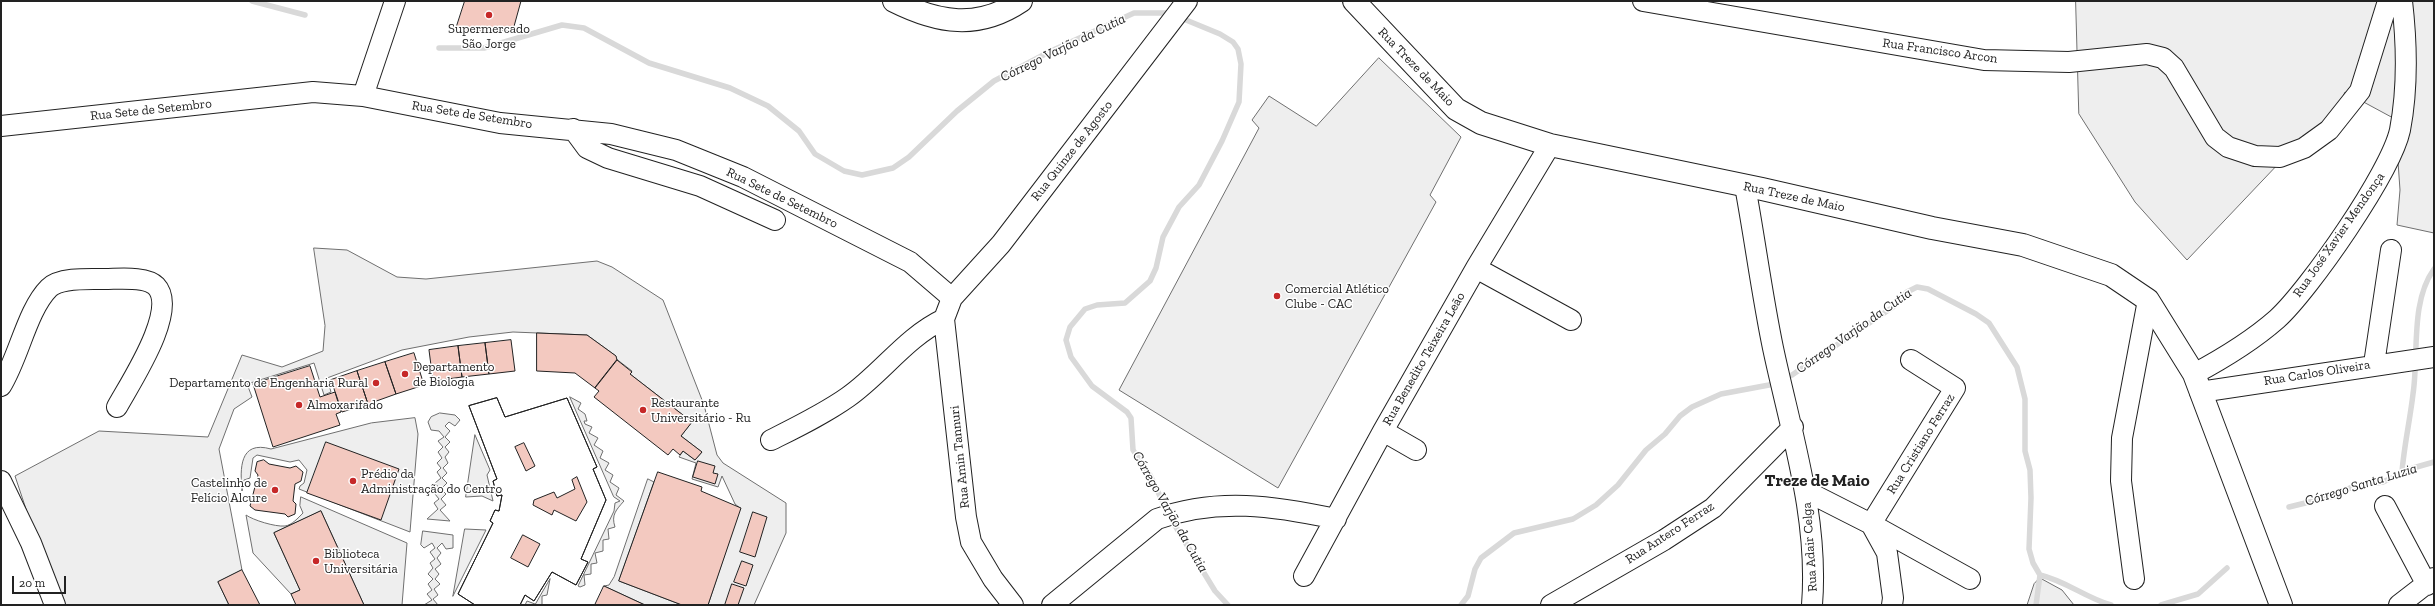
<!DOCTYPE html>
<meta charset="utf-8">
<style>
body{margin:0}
#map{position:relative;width:2435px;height:606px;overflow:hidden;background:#fff;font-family:"Zilla Slab",serif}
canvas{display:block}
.frame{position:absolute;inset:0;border:2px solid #222;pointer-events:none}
.scale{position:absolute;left:12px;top:576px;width:54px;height:18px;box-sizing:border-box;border:2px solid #222;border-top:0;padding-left:5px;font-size:12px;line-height:14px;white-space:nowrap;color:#222;-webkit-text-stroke:3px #fff;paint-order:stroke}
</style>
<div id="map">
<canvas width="2435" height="606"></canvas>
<div class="frame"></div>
<div class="scale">20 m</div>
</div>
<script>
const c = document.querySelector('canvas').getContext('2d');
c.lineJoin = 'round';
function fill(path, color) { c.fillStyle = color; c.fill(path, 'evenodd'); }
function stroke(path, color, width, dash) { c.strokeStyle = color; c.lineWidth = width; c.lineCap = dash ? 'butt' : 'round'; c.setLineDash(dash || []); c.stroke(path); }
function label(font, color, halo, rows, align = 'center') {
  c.font = font + ' "Zilla Slab",serif'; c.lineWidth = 3; c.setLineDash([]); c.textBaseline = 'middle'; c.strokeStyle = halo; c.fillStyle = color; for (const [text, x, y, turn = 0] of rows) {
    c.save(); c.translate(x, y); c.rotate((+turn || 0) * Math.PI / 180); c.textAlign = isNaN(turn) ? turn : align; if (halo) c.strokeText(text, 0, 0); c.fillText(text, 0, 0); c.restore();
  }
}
const green = new Path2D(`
 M2076 1H2434V233L2397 225 2400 190 2395 119 2345 92 2332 121 2281 161 2187 260 2135 202 2079 114Z
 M1379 58 1461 137 1430 195 1436 202 1278 488 1119 390 1259 128 1252 120 1269 96 1316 126Z
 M314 248 347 250 397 277 426 279 597 261 612 267 663 300 704 405 717 455 723 463 786 503V533L754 605H708L740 508 735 504 722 476 718 487 692 479 696 463 679 457 683 451 695 460 702 452 681 436 692 422 630 374 632 371 615 358 616 356 587 335 513 332 469 337 402 350 327 378 331 392 324 395 314 363 247 384 252 397 234 409 219 449 242 570 218 582 229 605H58L15 476 99 431 208 437 242 355 282 367 323 351 325 326Z
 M570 397 581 403 578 409 585 414 587 421H584L585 424 592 427 589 433 598 438 594 445 603 451 600 458 609 463 605 470 613 475 610 482 619 488 616 495 624 501C616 510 611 515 615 527L608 529 609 539 603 540V551L595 553 597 563 591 564V574L584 575 585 585 580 587 578 586 614 511 615 503 620 501 614 497Z
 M440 413 455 415 460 420 455 426 449 422 445 426 450 431 445 437 450 442 445 447 449 452 445 457 448 463 443 468 447 473 442 478 447 483 441 489 446 494 441 499 446 505 440 510 450 521 427 519 438 509 434 503 439 499 435 494 440 489 435 483 441 478 437 472 441 468 437 463 442 458 438 452 443 447 438 441 444 437 439 431 431 430 428 422 431 417Z
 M415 418 418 434 410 532 299 489 300 486 304 483 307 470 299 460 290 462 257 455 253 458 250 478 244 480 242 491C240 469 239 440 271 449L371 423Z
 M475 435 490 470 487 475 493 501 482 496 466 497Z
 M648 479 654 482 619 581 682 605H645L604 586 609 585 614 577Z
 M301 497 407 543 402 605H364L321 511 274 533 300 590 291 594 253 553 246 515C253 520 275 527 285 526 292 525 298 518 303 513L300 506Z
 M465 529 486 530 453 596Z
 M423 531 453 535V548L446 549 442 543 437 548 441 553 437 558 441 564 435 569 439 574 435 579 440 584 434 589 438 595 433 599 438 605H424L432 600 427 594 432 590 428 584 433 579 428 574 433 568 430 563 435 559 430 552 435 548 432 543 424 548 421 545Z
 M2040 578 2062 590 2074 605H2027L2034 584Z
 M550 579 547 595 542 596V605H525L527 601 535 604Z`);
const stream = new Path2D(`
 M252 1 305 15
 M439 48H484L562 25 584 28 649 63 730 88 768 106 799 131 815 154 844 171 862 175 893 168 909 157 957 111 994 81 1049 52 1134 13H1169L1220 34 1233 42 1238 49 1241 64 1239 102 1222 141 1199 185 1179 207 1163 237 1156 268 1150 281 1125 303 1097 305 1085 309 1070 327 1066 340 1071 357 1092 386 1127 412 1131 418 1133 450 1150 475 1167 511
 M2402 472C2404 446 2410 420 2413 394 2419 355 2410 302 2434 269
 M2289 507 2334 496 2354 486 2383 482 2413 468 2434 462
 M1171 519 1215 591 1228 605
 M2040 575C2066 581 2086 598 2111 605
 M1461 605 1468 596 1475 569 1481 558 1514 533 1573 519 1596 505 1618 485 1646 450 1665 434 1680 416 1692 407 1721 394 1769 385 1792 375 1893 307 1907 292 1917 287 1928 289 1976 314 1989 323 2017 367 2025 399V451L2030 470 2031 498 2029 549 2033 563 2040 575 2036 605
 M2161 605 2198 594 2227 568`);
const building = new Path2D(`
 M465 1H521L513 30 455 32Z
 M537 333 587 335 616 356 617 360 595 388 575 373 537 371Z
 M511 340 515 371 489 374 485 343Z
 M485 343 489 374 462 377 458 346Z
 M458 346 462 377 433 381 429 350Z
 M414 353 424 385 396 394 385 362Z
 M617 360 632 372 630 374 692 422 681 436 702 452 695 460 683 451 680 455 673 449 668 455 594 397 599 391 595 388Z
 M385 362 396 394 368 404 357 371Z
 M310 366 320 397 335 392 341 412 336 414 340 425 273 447 253 384Z
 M357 371 368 404 342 412 331 380Z
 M497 398 505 417 567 398 597 467 593 469 606 500 581 559 588 562 576 585 552 572 534 601 525 595 520 605H475L458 594 493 523 490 521 495 510 499 511 502 495 497 496 493 481 497 479 469 406ZM524 443 535 466 526 471 515 447ZM577 477 587 502 576 521 554 510 552 515 533 505 534 500 554 492 557 498 575 489 572 480ZM523 535 540 544 528 567 511 558Z
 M497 398 505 417 567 398 597 467 593 469 606 500 581 559 588 562 576 585 552 572 534 601 525 595 520 605H475L458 594 493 523 490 521 495 510 499 511 502 495 497 496 493 481 497 479 469 406Z
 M326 442 399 469 381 520 307 493Z
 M264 460 269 464 290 468 296 466 303 472 301 481 295 484 293 501 296 504 295 514 288 517 285 514 255 510 250 506 258 475 255 471 257 462Z
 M698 461 715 466 713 473 718 474 715 484 693 477Z
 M658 472 702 487 701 491 741 508 708 605H682L619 581Z
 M321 511 364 605H296L291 594 300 590 274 533Z
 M753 512 767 517 755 557 740 552Z
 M742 561 753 565 746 586 734 582Z
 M242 570 260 605H229L218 582Z
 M732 584 744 588 738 605H725Z
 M604 586 645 605H595Z`);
const minor = new Path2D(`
 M1643 1 1984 60 2069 62 2147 54 2163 58 2174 68 2215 137 2228 147 2255 156 2280 157 2304 148 2329 130 2360 91 2388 1
 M363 96 395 1
 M1 126 313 92 363 96 500 123 611 134 676 150 743 177 910 262 952 298
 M573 129 587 148 608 158 700 186 775 220
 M1745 186C1755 240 1762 295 1773 348 1791 433 1819 517 1812 605
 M1476 268 1571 320
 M1911 360 1955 388 1871 524 1970 579
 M2374 364 2391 250
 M2194 374C2224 358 2252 341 2277 319 2309 290 2391 172 2400 130 2408 88 2407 44 2402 1
 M1 386C19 357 27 310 49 288 60 277 91 279 105 279 119 279 146 276 156 286 179 310 130 383 117 407
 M2200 392 2434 357
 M1383 431 1416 450
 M771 440C797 427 824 414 848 397 882 373 906 337 944 319
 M1 481 31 543 55 605
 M1806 491 1871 524 1887 553 1893 598 1892 605
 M2385 506 2427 585
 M1304 576 1383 431 1476 268 1550 145
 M2134 579 2121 481 2122 438 2148 300
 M1013 605 993 579 971 542 966 517 944 319 952 298 1001 244 1187 1
 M1052 605 1157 519C1217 497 1275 506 1336 519
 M1551 605 1664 540 1713 508 1793 427
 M2399 605 2434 578`);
const highway = new Path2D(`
 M894 1C938 23 978 30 1021 1
 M1354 1 1456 109 1481 123 1550 145 1762 189 1932 228 2023 245 2111 275 2148 300 2194 374 2281 605`);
const markers = [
 [489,15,4,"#c62828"],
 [1277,296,4,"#c62828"],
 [405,374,4,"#c62828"],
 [376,383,4,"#c62828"],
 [299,405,4,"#c62828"],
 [643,410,4,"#c62828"],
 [353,481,4,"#c62828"],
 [275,490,4,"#c62828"],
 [316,561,4,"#c62828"]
];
const poiNames = [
 ["Supermercado",489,29,"center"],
 ["São Jorge",489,44,"center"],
 ["Comercial Atlético",1285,289],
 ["Clube - CAC",1285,304],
 ["Departamento",413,367],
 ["de Biologia",413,382],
 ["Departamento de Engenharia Rural",368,383,"right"],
 ["Restaurante",651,403],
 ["Universitário - Ru",651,418],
 ["Almoxarifado",307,405],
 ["Prédio da",361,474],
 ["Administração do Centro",361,489],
 ["Castelinho de",267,483,"right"],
 ["Felício Alcure",267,498,"right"],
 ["Biblioteca",324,554],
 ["Universitária",324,569]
];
const streetNames = [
 ["Rua Francisco Arcon",1940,51,8],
 ["Rua Treze de Maio",1416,67,46],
 ["Rua Sete de Setembro",151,110,-6],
 ["Rua Sete de Setembro",472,115,9],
 ["Rua Quinze de Agosto",1072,151,-52],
 ["Rua Treze de Maio",1794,197,12],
 ["Rua Sete de Setembro",782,198,26],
 ["Rua José Xavier Mendonça",2339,235,-55],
 ["Rua Benedito Teixeira Leão",1424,359,-60],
 ["Rua Carlos Oliveira",2317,373,-9],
 ["Rua Cristiano Ferraz",1921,444,-58],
 ["Rua Amin Tannuri",960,457,-96],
 ["Rua Antero Ferraz",1670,533,-33],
 ["Rua Adair Celga",1810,547,-94]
];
const waterNames = [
 ["Córrego Varjão da Cutia",1063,48,-26],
 ["Córrego Varjão da Cutia",1854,331,-35],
 ["Córrego Santa Luzia",2361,485,-17],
 ["Córrego Varjão da Cutia",1170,512,60]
];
const districtNames = [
 ["Treze de Maio",1817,481]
];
fill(green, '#eee');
stroke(green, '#6f6f6f', 1);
stroke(stream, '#d9d9d9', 5.5);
fill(building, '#f3c9c0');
stroke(building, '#222', 1);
stroke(minor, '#222', 22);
stroke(highway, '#222', 24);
stroke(minor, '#fff', 20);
stroke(highway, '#fff', 22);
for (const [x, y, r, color] of markers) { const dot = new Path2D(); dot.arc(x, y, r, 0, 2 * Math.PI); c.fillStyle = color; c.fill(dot); stroke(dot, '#fff', 1.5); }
label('13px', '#222', '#fff', poiNames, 'left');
label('13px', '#222', '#fff', streetNames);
label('italic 14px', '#222', '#fff', waterNames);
label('bold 17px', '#222', '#fff', districtNames);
</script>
